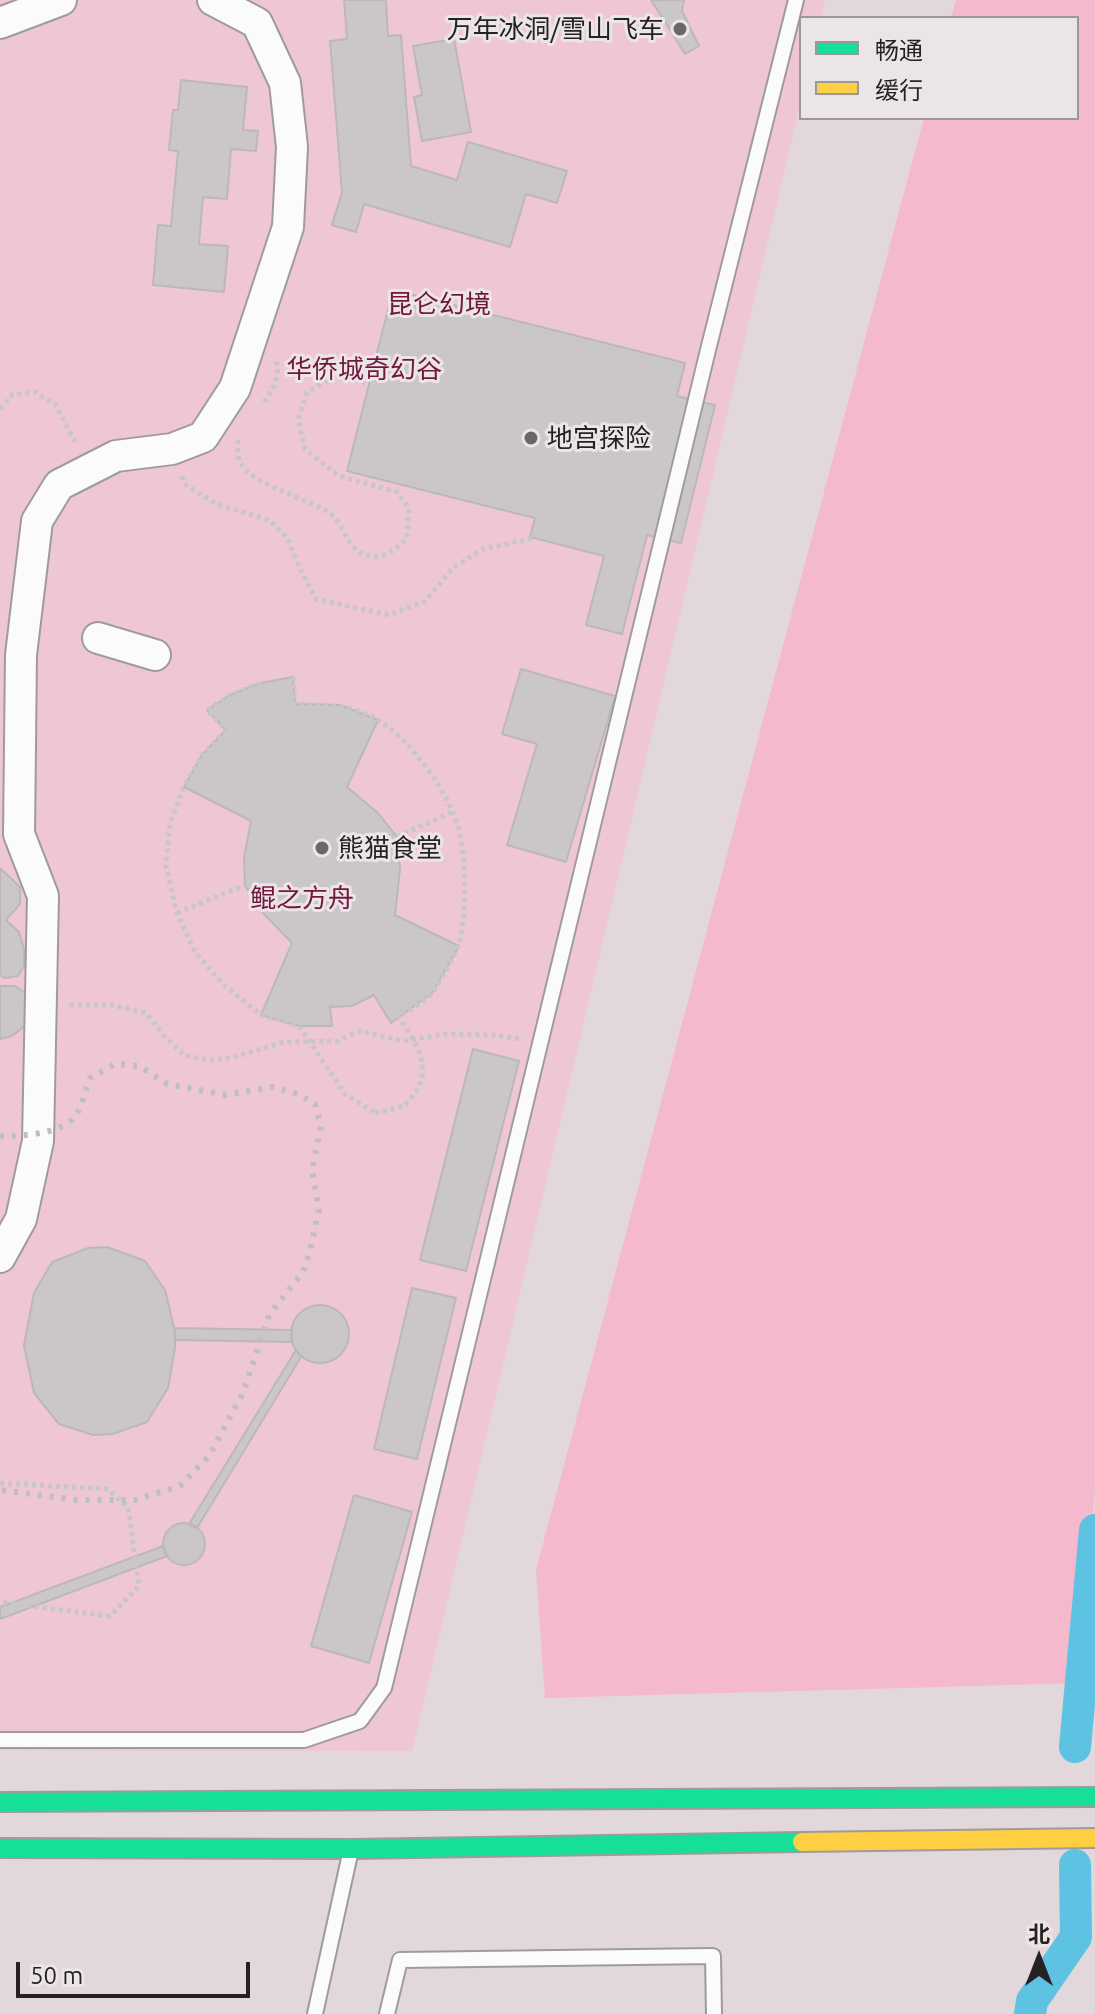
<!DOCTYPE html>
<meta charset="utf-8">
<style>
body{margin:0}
#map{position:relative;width:1095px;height:2014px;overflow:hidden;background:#ebe6e8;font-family:Ubuntu,"Noto Sans SC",sans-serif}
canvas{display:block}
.legend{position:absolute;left:799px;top:16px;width:280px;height:104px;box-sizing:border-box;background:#ece5e7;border:2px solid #9c9799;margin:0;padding:10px 14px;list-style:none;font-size:24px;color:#252223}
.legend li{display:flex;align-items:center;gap:16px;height:40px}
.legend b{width:40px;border:2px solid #9c9799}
.north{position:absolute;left:999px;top:1918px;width:80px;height:80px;-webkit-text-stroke:6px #ece5e7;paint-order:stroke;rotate:0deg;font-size:22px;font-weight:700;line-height:32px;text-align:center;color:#252223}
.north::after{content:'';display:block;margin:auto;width:28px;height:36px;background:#252223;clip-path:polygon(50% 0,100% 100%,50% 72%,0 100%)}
.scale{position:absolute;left:16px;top:1962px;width:234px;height:36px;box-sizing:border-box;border:4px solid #252223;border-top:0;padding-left:10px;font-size:24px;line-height:28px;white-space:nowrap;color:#252223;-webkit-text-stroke:6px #ece5e7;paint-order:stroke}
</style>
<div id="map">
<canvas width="1095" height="2014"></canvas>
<ul class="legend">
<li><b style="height:10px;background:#16e098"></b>畅通</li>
<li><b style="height:10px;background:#ffcf43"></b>缓行</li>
</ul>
<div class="north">北</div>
<div class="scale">50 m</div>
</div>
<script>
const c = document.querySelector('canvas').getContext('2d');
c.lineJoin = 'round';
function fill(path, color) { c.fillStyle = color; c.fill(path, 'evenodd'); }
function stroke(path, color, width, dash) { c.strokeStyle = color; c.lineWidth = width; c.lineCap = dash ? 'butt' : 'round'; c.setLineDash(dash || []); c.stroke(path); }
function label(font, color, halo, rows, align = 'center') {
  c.font = font + ' Ubuntu,"Noto Sans SC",sans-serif'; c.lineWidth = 6; c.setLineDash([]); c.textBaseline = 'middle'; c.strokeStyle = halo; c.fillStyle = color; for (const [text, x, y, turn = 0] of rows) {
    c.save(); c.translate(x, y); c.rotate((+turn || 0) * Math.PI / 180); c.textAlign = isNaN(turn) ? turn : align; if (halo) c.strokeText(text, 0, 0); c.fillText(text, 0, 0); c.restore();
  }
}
const built = new Path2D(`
 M0 0H1095V2014H0ZM801 18H1077V118H801Z`);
const green = new Path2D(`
 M0 0H825L821 18H801V101L412 1751 0 1750Z`);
const forest = new Path2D(`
 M956 0H1095V1486L1081 1683 545 1698 536 1570 924 118H1077V18H951Z`);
const canal = new Path2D(`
 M1075 1747 1095 1530
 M1030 2014 1032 2001 1076 1937 1075 1865`);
const building = new Path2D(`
 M344 0H386L388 36 401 35 411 166 457 180 468 142 567 171 557 203 526 194 510 247 364 204 356 232 332 225 342 192 330 41 347 39Z
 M651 0H684L682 11 699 46 685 54Z
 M454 39 471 132 422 141 414 97 422 95 413 46Z
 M181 80 247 87 243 130 258 131 256 151 231 149 227 199 203 197 199 244 228 246 224 292 153 285 158 225 171 226 178 151 169 150 173 110H178Z
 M393 290 685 363 677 396 715 405 681 543 647 535 622 634 586 625 604 556 530 537 535 518 347 471Z
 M521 669 615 696 566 862 507 845 537 744 502 734Z
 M293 677 295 704 340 705 378 720 347 787 378 813 397 837 400 869 395 915 459 946 432 993 391 1023 374 995 352 1006 330 1007 332 1026H299L261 1015 292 943 260 910 245 885 244 858 251 821 184 787 202 755 226 730 207 710 230 695 261 683Z
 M0 868 20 887V904L6 920 19 932 24 949V966L18 976 5 978 0 975Z
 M0 986H15L29 995 25 1026 12 1036 0 1039Z
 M473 1049 519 1061 466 1271 420 1260Z
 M107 1247 145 1261 165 1290 175 1332V1348L168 1388 147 1422 113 1434 93 1435 59 1424 34 1393 24 1345 34 1293 52 1262 88 1248Z
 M412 1288 456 1298 417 1459 374 1449Z
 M291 1334a29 29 0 1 1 58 0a29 29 0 1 1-58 0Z
 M174 1328 292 1330V1342L175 1340Z
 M296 1350 301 1357 197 1528 189 1524Z
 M354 1495 412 1512 369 1663 311 1646Z
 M163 1544a21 21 0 1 1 42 0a21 21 0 1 1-42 0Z
 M163 1546 167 1556 0 1619V1607Z`);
const path = new Path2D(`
 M264 402C273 390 281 375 276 360
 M0 409 12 395 35 392 55 404 76 444
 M238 440C238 447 237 458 241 464 253 485 306 498 328 512 346 523 345 551 369 556 384 560 396 548 407 539L409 508 397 492 339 476 305 449 298 419 307 392 338 375 369 384
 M182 476 186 485 216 504 269 520 287 538 302 573 316 599 389 615 425 601 453 568 483 549 534 538
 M293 677 295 704C324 705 352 704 378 720 410 739 448 791 458 827 467 858 467 912 459 943 457 953 439 983 433 992 425 1002 409 1010 398 1017
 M261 683 230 695 207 710 226 730 202 755 184 787 170 823 166 866 177 913 195 952 223 984 261 1015 299 1026 345 1094 375 1113
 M397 837 452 812
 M177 913 245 885
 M70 1005H112L146 1013 166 1038 184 1055 206 1060 231 1058 283 1042 338 1041 360 1031 403 1041 445 1034 493 1035 521 1039
 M0 1483 107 1489 128 1507 139 1586 110 1616 0 1602`);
const lane = new Path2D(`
 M0 1740H304L360 1721 384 1688 708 350 796 0
 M315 2014 350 1854
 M387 2014 400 1960 713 1956 714 2014`);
const street = new Path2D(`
 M0 23 61 0
 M98 638 155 655
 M0 1257 21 1219 38 1141 43 896 19 834 21 655 37 521 59 485 116 456 172 449 203 437 235 388 288 227 292 147 285 83 257 23 213 0`);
const fast = new Path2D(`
 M0 1802 1095 1797
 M0 1848 351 1849 802 1842`);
const slow = new Path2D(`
 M802 1842 1095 1838`);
const rail = new Path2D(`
 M0 1137 3 1136C24 1136 63 1134 76 1115 83 1105 85 1089 90 1078L115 1064 139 1066 167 1084 226 1095 272 1087 298 1094 315 1104 321 1126 312 1170 319 1210 310 1251 303 1272 269 1315 243 1393 209 1456 180 1486 135 1500H77L0 1490`);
const pathBridge = new Path2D(`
 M375 1113 404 1106C409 1100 417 1092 420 1084 429 1060 412 1036 398 1017`);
const markers = [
 [680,29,8,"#6a6768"],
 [531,438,8,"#6a6768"],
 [322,848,8,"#6a6768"]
];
const poiNames = [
 ["万年冰洞/雪山飞车",664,29,"right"],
 ["地宫探险",547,438],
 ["熊猫食堂",338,848]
];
const parkNames = [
 ["昆仑幻境",439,304],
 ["华侨城奇幻谷",364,369],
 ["鲲之方舟",302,898]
];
fill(built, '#e2d7da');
fill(green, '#eec7d3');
fill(forest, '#f4b9cc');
stroke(canal, '#5ec2e2', 32);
fill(building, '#cbc7c9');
stroke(building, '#bcb8b9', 2);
stroke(lane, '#9f9b9c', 18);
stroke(street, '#9f9b9c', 34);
stroke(fast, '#9f9b9c', 22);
stroke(slow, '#9f9b9c', 22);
stroke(path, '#c8c7c8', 5, [4, 4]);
stroke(lane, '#fcfbfc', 14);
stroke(street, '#fcfbfc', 30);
stroke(fast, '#16e098', 18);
stroke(slow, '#ffcf43', 18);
stroke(rail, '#c0bfbf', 6, [4, 8]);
stroke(pathBridge, '#c8c7c8', 5, [4, 4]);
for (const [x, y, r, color] of markers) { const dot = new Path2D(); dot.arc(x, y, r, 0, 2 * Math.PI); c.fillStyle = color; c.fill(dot); stroke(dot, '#ece5e7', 3); }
label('26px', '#252223', '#ece5e7', poiNames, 'left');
label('26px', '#71173d', '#ece5e7', parkNames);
</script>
